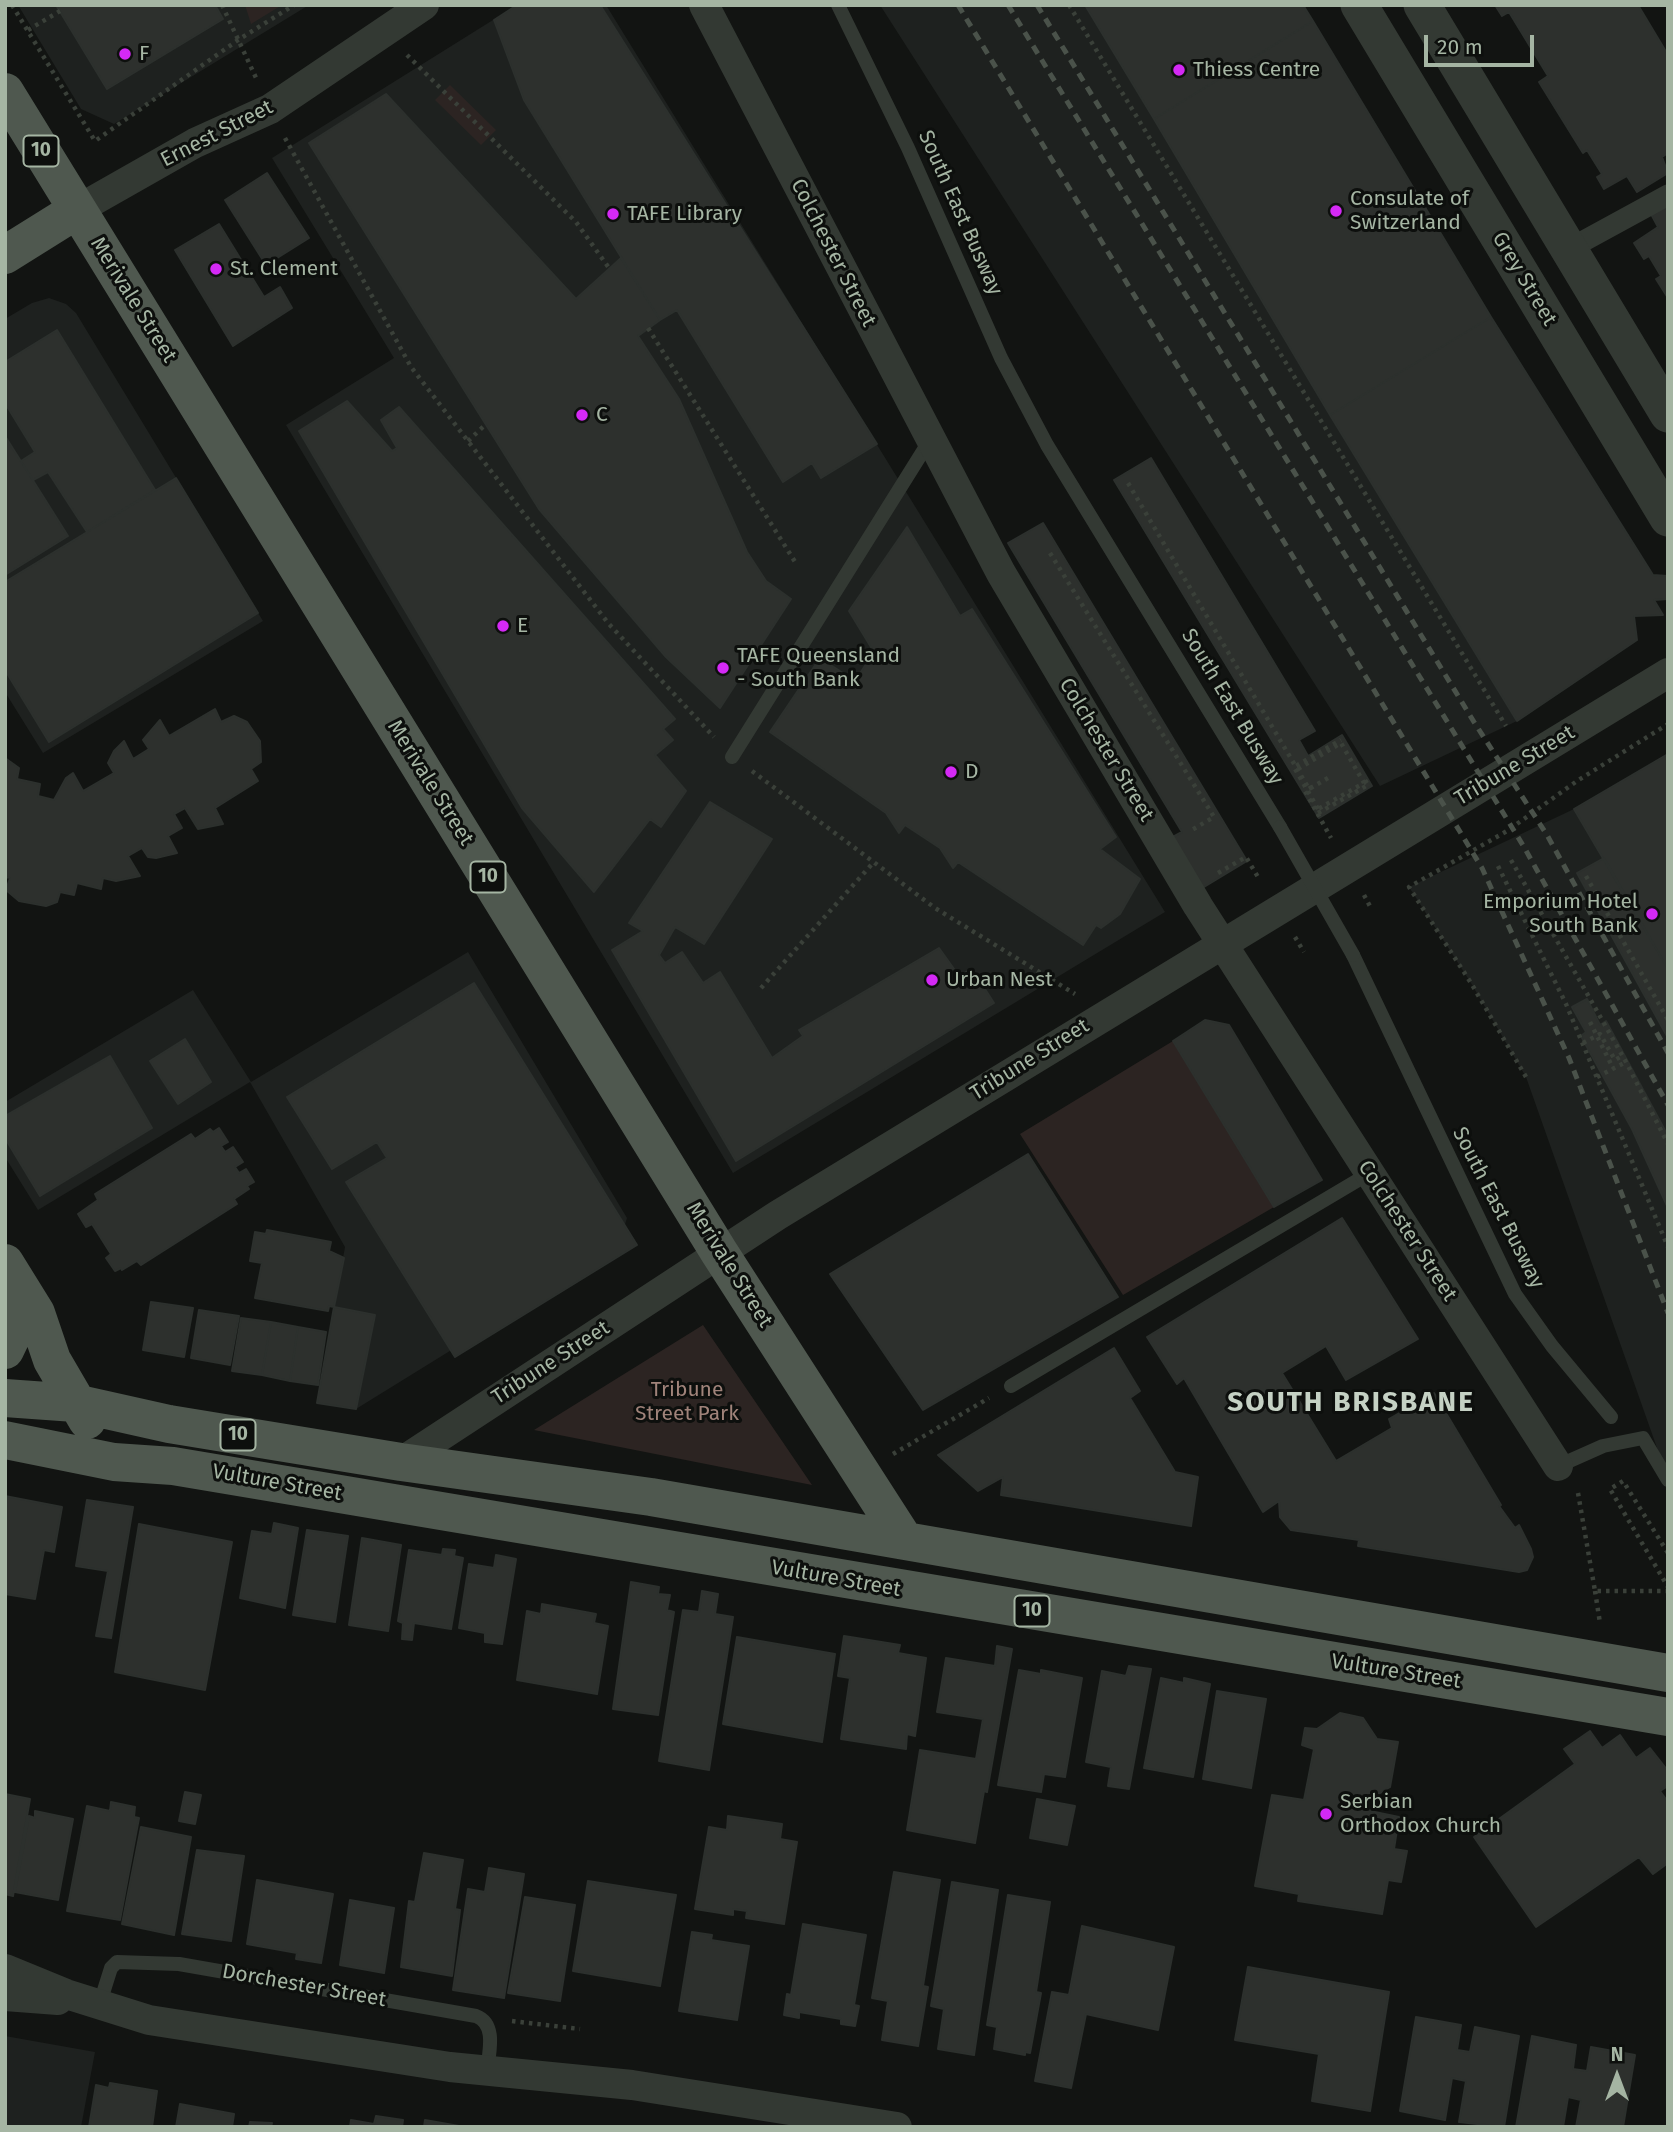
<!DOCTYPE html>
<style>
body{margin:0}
#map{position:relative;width:1673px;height:2132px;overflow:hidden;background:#121412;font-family:"Fira Sans",sans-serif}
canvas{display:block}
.frame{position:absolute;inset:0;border:7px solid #a5b5a3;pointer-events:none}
.north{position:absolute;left:1582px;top:2041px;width:70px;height:70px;-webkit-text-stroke:5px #0d0f0d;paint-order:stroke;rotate:0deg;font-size:19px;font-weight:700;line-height:28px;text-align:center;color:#a5b5a3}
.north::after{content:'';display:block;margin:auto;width:24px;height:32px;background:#a5b5a3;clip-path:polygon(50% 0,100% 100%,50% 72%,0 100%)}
.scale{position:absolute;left:1424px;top:35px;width:110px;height:32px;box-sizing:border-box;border:4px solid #a5b5a3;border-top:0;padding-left:9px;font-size:21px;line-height:24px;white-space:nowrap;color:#a5b5a3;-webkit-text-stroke:5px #0d0f0d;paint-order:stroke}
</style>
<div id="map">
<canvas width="1673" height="2132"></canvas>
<div class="frame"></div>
<div class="north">N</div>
<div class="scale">20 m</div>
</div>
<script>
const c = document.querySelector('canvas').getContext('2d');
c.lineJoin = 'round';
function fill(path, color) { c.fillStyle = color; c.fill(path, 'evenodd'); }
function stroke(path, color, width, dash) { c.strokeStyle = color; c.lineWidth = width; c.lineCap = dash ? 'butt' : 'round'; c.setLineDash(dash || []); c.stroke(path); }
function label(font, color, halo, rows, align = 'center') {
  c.font = font + ' "Fira Sans",sans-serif'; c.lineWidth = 6; c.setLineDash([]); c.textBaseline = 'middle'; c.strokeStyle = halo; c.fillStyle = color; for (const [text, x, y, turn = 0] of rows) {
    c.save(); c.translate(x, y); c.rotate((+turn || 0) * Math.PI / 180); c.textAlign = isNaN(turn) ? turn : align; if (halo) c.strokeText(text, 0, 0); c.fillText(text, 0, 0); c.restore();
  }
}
const built = new Path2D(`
 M18 5H309L114 124 81 109Z
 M517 5H606L1165 912 733 1173 286 425 394 358 272 158Z
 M880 5H1085L1517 721 1380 786Z
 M49 298 66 304 76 313 263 621 43 753 5 692V319L32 303Z
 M1574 809 1668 969V1479L1526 1077 1471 983 1409 887Z
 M468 952 627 1218 618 1247 356 1409 317 1403 345 1247 250 1082 38 1210 5 1157V1102L193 990 251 1082Z
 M5 2036 95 2052 81 2127H5Z`);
const green = new Path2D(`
 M245 5H282L251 24Z
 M450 85 496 130 481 145 435 100Z
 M1173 1041 1274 1207 1123 1295 1020 1134Z
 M703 1325 812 1485 534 1430Z`);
const building = new Path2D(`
 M56 5H215L223 19 107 89Z
 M517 5H600L877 444 821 478 812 463 783 482 677 310 660 320 524 100 494 20Z
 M1085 5H1303L1313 21 1154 119Z
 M1495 5H1638L1668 55V153L1662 157 1668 173 1637 192 1627 176 1604 189 1597 177 1602 174 1587 150 1583 153 1539 82 1548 76 1509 12 1502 16Z
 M1313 21 1491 317 1330 415 1154 119Z
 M386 94 576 299 621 258 660 320 638 336 679 399 747 552 766 581 791 599 720 708 666 657 539 509 309 143Z
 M267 173 309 238 266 265 225 200Z
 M1668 205V298L1656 279 1661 276 1649 256 1644 259 1634 243 1658 227 1651 214Z
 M219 224 264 297 280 287 292 308 233 346 175 250Z
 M1491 317 1653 575 1668 576V599L1654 600 1663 615 1634 616 1637 640 1517 721 1330 415Z
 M57 330 155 490 87 532 48 472 33 480 21 461 35 452 5 403V362Z
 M347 401 392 451 397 448 381 420 399 407 675 719 663 729 673 740 655 755 686 791 661 827 650 819 594 892 522 808 299 431Z
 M5 436 68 536 5 575Z
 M1151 458 1315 731 1299 740 1308 756 1342 735 1372 786 1319 818 1114 480Z
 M176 478 258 613 49 742 5 670V582Z
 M1043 523 1247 861 1199 890 1169 839 1182 832 1008 543Z
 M907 527 960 616 972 609 1116 837 1100 849 1140 879 1120 914 1101 928 1096 925 1083 945 958 862 953 868 940 848 905 825 899 833 886 813 770 732 820 658 855 681 874 652 849 611Z
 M215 709 221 722 234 716 247 722 260 741 261 762 251 769 258 781 215 808 223 824 198 829 185 808 174 814 182 828 168 836 177 853 156 858 148 857 142 848 128 856 140 876 116 881 103 878 101 889 77 883 74 895 60 892 57 902 46 906 19 901 6 890 10 878 5 877V758L19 768 17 779 40 784 38 796 54 800 66 778 73 773 83 791 114 773 108 763 114 751 124 741 133 759 149 749 143 740 160 720 169 736Z
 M1668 754V969L1574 809Z
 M710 802 772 839 704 944 675 927 659 955 665 963 682 952 703 983 720 972 772 1058 803 1036 799 1030 939 948 959 976 972 969 994 1003 736 1161 612 950 643 931 629 923Z
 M1604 858 1668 969V1038L1577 873Z
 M474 983 637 1245 455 1357 346 1182 387 1158 377 1142 332 1169 287 1097Z
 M1587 999 1600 1025 1606 1021 1668 1136V1208L1632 1129 1581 1036 1586 1032 1572 1007Z
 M1205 1020 1229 1025 1322 1180 1274 1207 1173 1041Z
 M185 1039 211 1082 178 1104 150 1061Z
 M110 1056 152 1128 40 1196 5 1138V1116Z
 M219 1128 228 1142 221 1146 225 1152 233 1147 243 1162 235 1167 239 1173 246 1169 254 1182 247 1186 249 1189 234 1199 237 1204 141 1265 137 1261 122 1270 121 1268 115 1271 106 1258 111 1254 92 1224 86 1227 78 1214 98 1200 95 1194 191 1134 195 1139 210 1129 213 1132Z
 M1028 1154 1118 1297 923 1410 830 1274Z
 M1342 1218 1418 1339 1346 1380 1326 1346 1282 1373 1336 1461 1392 1428 1389 1419 1434 1393 1501 1505 1499 1506 1515 1528 1519 1525 1531 1549 1533 1557 1527 1570 1519 1572 1358 1546 1359 1540 1291 1530 1280 1517 1279 1501 1263 1512 1184 1378 1177 1384 1147 1337Z
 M267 1230 331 1242 329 1251 344 1258 334 1307 329 1306 328 1311 255 1298 262 1263 250 1261 255 1232 266 1234Z
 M151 1302 193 1308 184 1357 143 1350Z
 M334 1307 375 1315 356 1409 317 1403Z
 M199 1310 239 1316 230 1365 191 1358Z
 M241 1318 271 1322 262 1375 232 1371Z
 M271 1322 298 1327 290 1381 262 1375Z
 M298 1327 326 1332 318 1385 290 1381Z
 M1114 1348 1140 1391 1130 1398 1175 1472 1198 1477 1191 1526 1001 1495 1003 1477 978 1491 938 1455Z
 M5 1496 62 1507 54 1552 44 1550 35 1599 5 1594Z
 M87 1500 133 1507 111 1638 96 1636 108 1571 76 1566Z
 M274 1523 298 1528 285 1608 240 1598 252 1531 272 1534Z
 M139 1524 232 1542 205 1690 115 1672Z
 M307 1530 348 1536 335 1622 293 1615Z
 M362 1538 401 1545 388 1631 349 1625Z
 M443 1549 455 1550 454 1556 463 1558 451 1629 414 1623 412 1640 402 1639 403 1623 398 1621 409 1550 442 1555Z
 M496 1555 516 1559 502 1644 485 1642V1633L459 1628 469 1564 494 1568Z
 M631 1582 659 1587 658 1594 670 1595 667 1610 674 1612 658 1715 613 1709Z
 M702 1591 718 1594 715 1614 733 1617 709 1770 659 1761 683 1610 699 1612Z
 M542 1604 596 1614 594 1623 608 1626 597 1694 517 1680 527 1611 541 1614Z
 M844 1636 900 1645 898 1653 926 1658 915 1736 907 1734 906 1749 841 1739 850 1678 838 1676Z
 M737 1637 835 1654 822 1742 723 1724Z
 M997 1646 1012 1649 987 1792 984 1791 975 1843 907 1830 920 1750 976 1759 983 1719 937 1712 946 1658 995 1666Z
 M1129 1666 1151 1669 1129 1789 1108 1786 1111 1767 1086 1762 1102 1671 1126 1676Z
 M1019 1670 1041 1674V1670L1082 1678 1065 1777 1044 1774 1041 1792 998 1785Z
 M1161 1678 1184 1683V1678L1210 1684 1193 1777 1144 1768Z
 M1217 1691 1266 1699 1251 1788 1203 1779Z
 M1340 1713 1363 1718 1377 1739 1398 1742 1390 1787 1372 1798 1370 1811 1399 1817 1394 1849 1407 1851 1401 1882 1388 1880 1382 1914 1298 1901 1299 1894 1255 1886 1272 1795 1304 1800 1314 1749 1302 1745 1305 1728 1317 1729Z
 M1590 1731 1602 1748 1620 1735 1636 1758 1650 1748 1668 1771V1786L1660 1791 1668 1802V1863L1653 1874 1639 1857 1536 1927 1474 1837 1575 1764 1564 1749Z
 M185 1792 201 1795 195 1824 179 1821Z
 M5 1794 30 1799 13 1896 5 1894Z
 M1037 1799 1075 1806 1067 1845 1030 1838Z
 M111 1802 135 1807 134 1817 139 1818 120 1920 67 1911 87 1806 110 1811Z
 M35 1811 73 1819 58 1900 15 1892 29 1816 35 1818Z
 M728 1816 782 1824 780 1839 797 1842 784 1924 746 1918 747 1911 733 1909V1915L695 1909 709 1827 727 1830Z
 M141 1827 191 1837 174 1935 122 1924Z
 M197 1850 244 1856 231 1941 182 1934Z
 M424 1853 463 1860 455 1909 460 1910 452 1976 401 1967 409 1901 415 1902Z
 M489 1868 524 1874 504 1998 453 1990 468 1889 485 1892Z
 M894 1872 940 1880 923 1986 928 1987 918 2046 882 2040 888 2001 872 1998Z
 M257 1880 333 1894 321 1963 296 1959 297 1953 247 1944Z
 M588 1881 676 1895 660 1986 573 1971Z
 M952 1882 998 1890 974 2055 938 2049 944 2009 931 2006Z
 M1008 1895 1050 1902 1036 1992 1041 1993 1030 2053 1025 2052V2055L994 2049 997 2027 987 2025Z
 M525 1897 575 1905 560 2001 508 1993Z
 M350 1900 394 1908 384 1973 340 1965Z
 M803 1924 866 1935 854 2005 859 2006 855 2026 841 2024V2019L799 2012V2018L784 2015 787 1994 791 1995Z
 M1082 1926 1174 1947 1158 2030 1086 2014 1071 2088 1035 2081 1052 1992 1069 1995Z
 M692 1932 712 1935 711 1940 749 1946 737 2020 679 2011Z
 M1248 1967 1389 1992 1370 2111 1312 2101 1319 2054 1235 2040Z
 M1416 2017 1461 2025 1457 2050 1470 2052 1475 2027 1519 2036 1504 2127 1459 2122 1466 2081 1452 2078 1445 2120 1400 2111Z
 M1532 2036 1576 2045 1573 2069 1587 2071 1591 2047 1635 2055 1623 2127H1576L1581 2100 1568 2097 1563 2127H1516Z
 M110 2083 157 2091 152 2127H89L96 2085 109 2088Z
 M180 2104 234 2114 232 2127H176Z
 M376 2116 403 2120 402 2127H350L351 2120 374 2124Z
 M425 2120 459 2126V2127H424Z
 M250 2122 272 2123 271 2127H249Z`);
const path = new Path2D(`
 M12 5 95 141 238 40 294 5
 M222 5 257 80
 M1069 5 1506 726
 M28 30 60 11
 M407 55 576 222 609 268
 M285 138 411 367 608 623 714 737
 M648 328 797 565
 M468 441 485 425
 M1128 483 1309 789 1328 778
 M1050 553 1214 817 1190 831
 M1298 769 1341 743 1364 783 1318 809
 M752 771 935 908 1075 994
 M1312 787 1305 791 1331 838
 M1318 813 1368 785 1365 780
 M1511 860 1626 1062 1668 1144
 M1498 866 1566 1004 1668 1247
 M1218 873 1246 857 1258 877
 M1586 876 1668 1020
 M1364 895 1372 910
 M1295 937 1304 952
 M761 988 873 863
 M1590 1022 1613 1068
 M1583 1043 1600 1034 1615 1060 1622 1056
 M1526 1077 1471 983 1409 887 1507 831 1577 781 1668 724
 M1597 1077 1626 1062
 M893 1454 989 1398
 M1578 1493 1595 1591H1668
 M1668 1553 1623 1481 1610 1489 1668 1587
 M1595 1591 1600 1623
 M512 2021 580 2029`);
const service = new Path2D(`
 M838 5 908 148 1001 358 1047 445 1280 827
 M732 757 930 440
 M1353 955 1515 1294 1552 1346 1611 1417
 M1011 1386 1370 1173
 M1558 1466 1603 1446 1643 1438 1668 1480
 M99 2006 111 1968 117 1962 179 1964 476 2016C497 2024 489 2052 487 2071`);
const pedestrian = new Path2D(`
 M1569 249 1668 195`);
const minor = new Path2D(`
 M704 5 1001 573 1198 906 1558 1466
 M77 210 195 143 270 109 424 5
 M401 1462 778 1215 1668 673
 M5 1969 66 1994 149 2020 450 2067 632 2085 897 2127
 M5 1996 58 2000`);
const tertiary = new Path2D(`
 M1359 5 1668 518
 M1422 5 1668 414`);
const primary = new Path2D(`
 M5 92 719 1252 905 1541
 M5 255 77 210
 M5 1263 36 1313 52 1360 87 1420
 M5 1350 28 1302
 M5 1398 75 1403 169 1424 401 1462 651 1497 1668 1673
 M5 1440 114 1462 173 1466 1668 1717`);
const rail = new Path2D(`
 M958 5 1482 868 1569 1058 1668 1313
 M1008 5 1524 847 1668 1105
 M1037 5 1474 722 1547 835 1668 1053`);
const pathBridge = new Path2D(`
 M1318 809 1294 767 1341 740`);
const serviceBridge = new Path2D(`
 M1280 827 1353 955`);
const markers = [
 [125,54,7,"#d429f5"],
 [1179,70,7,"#d429f5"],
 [1336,211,7,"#d429f5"],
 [613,214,7,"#d429f5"],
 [216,269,7,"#d429f5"],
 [582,415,7,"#d429f5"],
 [503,626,7,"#d429f5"],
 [723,668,7,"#d429f5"],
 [951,772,7,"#d429f5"],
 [1652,914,7,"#d429f5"],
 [932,980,7,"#d429f5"],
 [1326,1814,7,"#d429f5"]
];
const shields = [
 [41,151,35],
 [488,877,35],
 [238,1435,35],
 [1032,1611,35]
];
const shieldNames = [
 ["10",41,151],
 ["10",488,877],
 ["10",238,1435],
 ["10",1032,1611]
];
const poiNames = [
 ["F",139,54],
 ["Thiess Centre",1193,70],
 ["Consulate of",1350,199],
 ["Switzerland",1350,223],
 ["TAFE Library",627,214],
 ["St. Clement",230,269],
 ["C",596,415],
 ["E",517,626],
 ["TAFE Queensland",737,656],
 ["- South Bank",737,680],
 ["D",965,772],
 ["Emporium Hotel",1638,902,"right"],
 ["South Bank",1638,926,"right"],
 ["Urban Nest",946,980],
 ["Serbian",1340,1802],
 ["Orthodox Church",1340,1826]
];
const streetNames = [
 ["Ernest Street",217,134,-27],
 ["South East Busway",960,213,66],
 ["Colchester Street",833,253,63],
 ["Grey Street",1524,279,59],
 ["Merivale Street",133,300,58],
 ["South East Busway",1232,707,59],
 ["Colchester Street",1106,750,59],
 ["Tribune Street",1515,766,-31],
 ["Merivale Street",430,783,58],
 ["Tribune Street",1030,1060,-32],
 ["South East Busway",1498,1208,63],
 ["Colchester Street",1407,1231,57],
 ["Merivale Street",729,1265,58],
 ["Tribune Street",551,1363,-33],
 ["Vulture Street",277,1483,10],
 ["Vulture Street",836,1579,10],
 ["Vulture Street",1396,1672,9],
 ["Dorchester Street",304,1986,10]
];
const parkNames = [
 ["Tribune",687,1390],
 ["Street Park",687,1414]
];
const districtNames = [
 ["SOUTH BRISBANE",1351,1403]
];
fill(built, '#1e211f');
fill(green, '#2c2422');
fill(building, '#2d302d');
stroke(building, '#2c302d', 2);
stroke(path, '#3a4039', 4.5, [3.5, 5]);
stroke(service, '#333933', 14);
stroke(pedestrian, '#333933', 21);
stroke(minor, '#333933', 30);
stroke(tertiary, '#333933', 37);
stroke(primary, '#4f584f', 38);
stroke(rail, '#4a524a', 5, [9, 7]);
stroke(pathBridge, '#3a4039', 4.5, [3.5, 5]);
stroke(serviceBridge, '#333933', 14);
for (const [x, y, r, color] of markers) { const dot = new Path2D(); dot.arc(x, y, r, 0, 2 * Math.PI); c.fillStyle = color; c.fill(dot); stroke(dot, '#0d0f0d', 2.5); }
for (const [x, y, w] of shields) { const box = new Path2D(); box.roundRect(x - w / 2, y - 15.5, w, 31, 5); c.fillStyle = '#0d0f0d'; c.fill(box); stroke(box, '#a5b5a3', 2); }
label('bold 19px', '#a5b5a3', null, shieldNames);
label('21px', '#a5b5a3', '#0d0f0d', poiNames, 'left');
label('21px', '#a5b5a3', '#0d0f0d', streetNames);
label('21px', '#a0837a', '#0d0f0d', parkNames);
c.letterSpacing = '2px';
label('bold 28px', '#c5d1c4', '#0d0f0d', districtNames);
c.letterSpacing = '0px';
</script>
